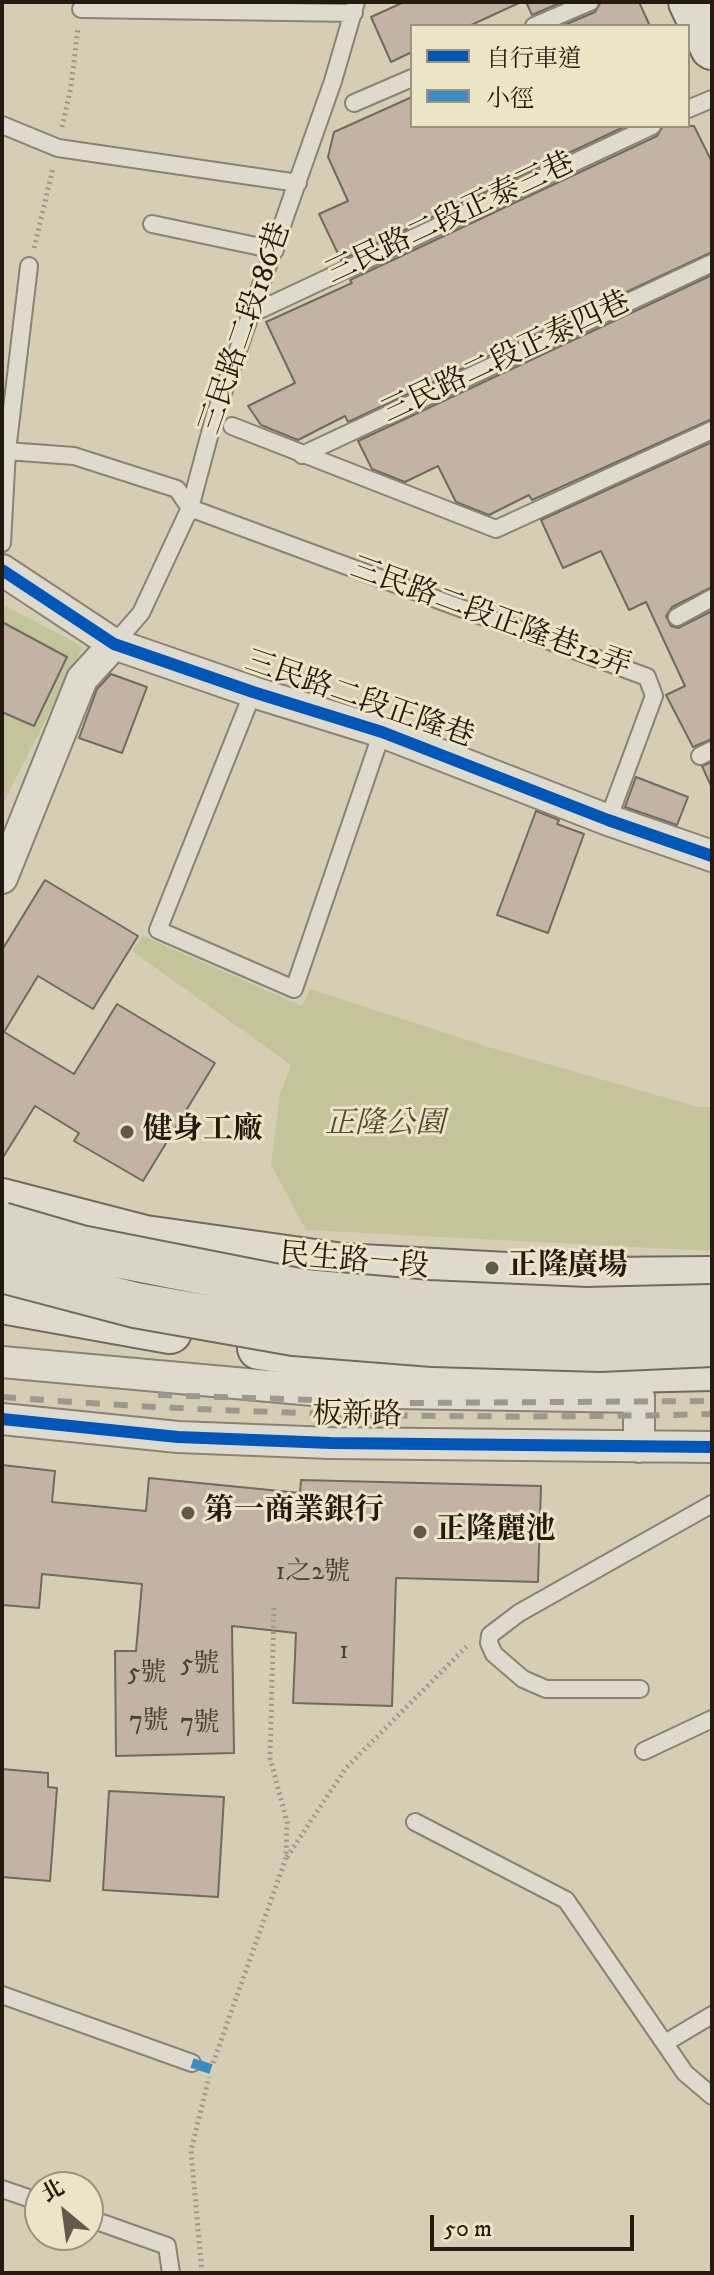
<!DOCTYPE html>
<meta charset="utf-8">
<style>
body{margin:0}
#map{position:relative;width:714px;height:2275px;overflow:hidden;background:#d5ceb5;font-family:"IM FELL DW Pica","Noto Serif TC",serif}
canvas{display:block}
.frame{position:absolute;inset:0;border:4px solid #241a0f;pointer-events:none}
.legend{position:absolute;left:410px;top:24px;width:280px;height:104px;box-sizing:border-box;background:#ece4c6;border:2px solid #9c937d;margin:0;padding:10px 14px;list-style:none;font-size:24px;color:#241a0f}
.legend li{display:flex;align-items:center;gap:16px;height:40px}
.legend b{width:40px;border:2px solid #9c937d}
.north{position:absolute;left:24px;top:2171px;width:80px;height:80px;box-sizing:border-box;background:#ece4c6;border:2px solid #9c937d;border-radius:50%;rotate:331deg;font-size:22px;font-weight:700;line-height:32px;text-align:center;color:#241a0f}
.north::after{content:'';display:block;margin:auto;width:28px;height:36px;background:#625949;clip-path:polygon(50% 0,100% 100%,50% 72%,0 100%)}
.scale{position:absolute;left:430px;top:2215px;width:204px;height:36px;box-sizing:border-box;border:4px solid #241a0f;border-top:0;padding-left:10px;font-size:24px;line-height:28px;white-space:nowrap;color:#241a0f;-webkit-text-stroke:6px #ece4c6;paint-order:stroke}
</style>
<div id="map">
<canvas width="714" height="2275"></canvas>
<div class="frame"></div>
<ul class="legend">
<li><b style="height:10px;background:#0057b8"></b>自行車道</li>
<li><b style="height:10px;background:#3a8cc7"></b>小徑</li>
</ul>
<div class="north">北</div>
<div class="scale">50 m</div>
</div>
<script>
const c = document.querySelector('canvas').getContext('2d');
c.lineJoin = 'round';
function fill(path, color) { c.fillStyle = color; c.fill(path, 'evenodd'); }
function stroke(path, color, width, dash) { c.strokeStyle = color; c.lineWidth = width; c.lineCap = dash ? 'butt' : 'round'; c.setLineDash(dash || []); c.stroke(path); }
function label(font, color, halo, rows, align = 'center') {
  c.font = font + ' "IM FELL DW Pica","Noto Serif TC",serif'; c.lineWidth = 6; c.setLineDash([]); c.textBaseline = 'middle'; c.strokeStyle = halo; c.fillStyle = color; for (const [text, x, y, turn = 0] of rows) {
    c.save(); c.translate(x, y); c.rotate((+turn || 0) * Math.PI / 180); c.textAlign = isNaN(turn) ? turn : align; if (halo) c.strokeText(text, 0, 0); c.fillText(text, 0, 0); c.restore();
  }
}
const green = new Path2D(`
 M2 604 83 647 2 805Z
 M143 936 302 1006 310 989 492 1048 698 1107H712V1251L306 1230 271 1165 280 1094 291 1065 132 951Z`);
const building = new Path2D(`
 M404 2H521L469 26H412V52L391 62 371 17Z
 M526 2H562L532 15Z
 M601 2H639L650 26H562L595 12Z
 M412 97V126H626L341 260 319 214 348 201 328 157 334 132Z
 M663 126H694L712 162V252L348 422 345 416 298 440 261 425 248 406 295 383 266 322 352 283 350 280 657 136Z
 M712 275V419L532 500 529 495 489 515 456 502 438 466 405 482 372 469 358 441Z
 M712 442V587L672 607 666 616 671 626 678 628 712 611V739L693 747 666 695 685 686 646 602 629 610 601 551 563 568 541 520Z
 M2 622 67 657 34 726 2 712Z
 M111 674 147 687 122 753 79 738 97 689Z
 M712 762V788L702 766Z
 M636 777 688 797 677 825 625 807Z
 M536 811 559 820 557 824 584 834 548 933 497 915Z
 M45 880 138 936 93 1009 38 976 4 1032 74 1074 117 1004 215 1063 143 1181 74 1141 79 1133 35 1106 2 1159V950Z
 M2 1465 55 1471 52 1502 146 1511 149 1478 300 1493 301 1480 541 1486 538 1582 396 1578 392 1706 293 1703 296 1633 232 1626 234 1753 116 1756 115 1651H136L142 1584 42 1574 39 1608 2 1605Z
 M2 1769 48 1773V1787L57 1788 50 1881 2 1877Z
 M109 1791 224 1797 218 1897 103 1890Z`);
const path = new Path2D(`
 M62 127 71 87 78 27
 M34 248 53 168
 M287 1857 346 1768 469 1644
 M213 2063 286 1858 287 1822 270 1758 274 1604
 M202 2273 191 2151 209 2077`);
const lane = new Path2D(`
 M81 9 354 13
 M534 26 590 2
 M354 103 412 78
 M688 109 712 99
 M2 125 58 148 298 183
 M152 224 275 250
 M251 314 652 126
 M232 426 496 529 712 430
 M7 451 74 456 177 489 190 508 647 677 654 696 608 820
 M302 455 712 263
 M2 543 7 451 29 266
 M677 617 712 598
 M114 644 141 613 190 508 214 418 333 81 356 2
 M253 692 158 930 294 989 382 732
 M700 756 712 750
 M640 1689H546L523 1679 494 1654 489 1643 490 1635 519 1613 712 1504
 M644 1751 712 1719
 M415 1822 566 1900 685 2073 712 2096
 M2 1995 192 2063
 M665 2043 712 2015
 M2 2189 40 2202
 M88 2218 167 2246 171 2273`);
const street = new Path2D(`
 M2 570 114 644 253 692 382 732 608 820 712 856
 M2 878 82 679 114 644
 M2 1362 335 1392 639 1397V1447
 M2 1419 178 1437 331 1443 712 1447`);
const secondary = new Path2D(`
 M690 2 712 48
 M2 1200 145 1237 343 1265 597 1279 712 1278
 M2 1302 170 1332
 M259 1348 338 1360 497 1374 712 1369`);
const rail = new Path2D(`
 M158 1395 408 1403 712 1401
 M2 1397C238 1415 475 1420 712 1414`);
const highwayBridge = new Path2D(`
 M2 1225 81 1248 304 1292 428 1303 586 1310 712 1307
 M2 1270 135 1305 294 1333 433 1344 600 1349 712 1344`);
const quiet = new Path2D(`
 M192 2063 211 2069`);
const cycleway = new Path2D(`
 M2 570 114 644 253 692 382 732 608 820 712 856
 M2 1419 178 1437 331 1443 712 1447`);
const markers = [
 [127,1132,8,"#625949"],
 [492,1268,8,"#625949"],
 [188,1513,8,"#625949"],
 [420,1532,8,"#625949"]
];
const numberNames = [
 ["1之2號",313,1574],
 ["1",344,1653],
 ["5號",200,1666],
 ["5號",147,1675],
 ["7號",149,1723],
 ["7號",200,1725]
];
const streetNames = [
 ["三民路二段正泰三巷",451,220,-25],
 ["三民路二段186巷",247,329,-71],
 ["三民路二段正泰四巷",507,359,-25],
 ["三民路二段正隆巷12弄",490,619,20],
 ["三民路二段正隆巷",359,701,19],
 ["民生路一段",354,1263,5],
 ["板新路",357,1417,1]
];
const parkNames = [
 ["正隆公園",385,1126]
];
const poiNames = [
 ["健身工廠",143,1132],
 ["正隆廣場",508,1268],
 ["第一商業銀行",204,1513],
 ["正隆麗池",436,1532]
];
fill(green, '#c4c49b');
fill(building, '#c3b3a4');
stroke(building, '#706b5e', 2);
stroke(lane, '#898374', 20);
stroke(street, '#898374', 34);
stroke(secondary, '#706b5e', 46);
stroke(path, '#9c988e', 5, [2, 4]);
stroke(lane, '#dedbce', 16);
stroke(street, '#dedbce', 30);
stroke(secondary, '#dedbce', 42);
stroke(rail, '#9c988e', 6, [14, 14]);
stroke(highwayBridge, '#706b5e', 48, []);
stroke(highwayBridge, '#d8d5c6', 44);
stroke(quiet, '#3a8cc7', 10, [20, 10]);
stroke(cycleway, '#0057b8', 12);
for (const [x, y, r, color] of markers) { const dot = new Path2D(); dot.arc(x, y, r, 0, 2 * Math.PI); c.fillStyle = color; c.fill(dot); stroke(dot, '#ece4c6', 3); }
label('26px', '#4c4034', null, numberNames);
label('30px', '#241a0f', '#ece4c6', streetNames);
label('italic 30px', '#504b32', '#ece4c6', parkNames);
label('bold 30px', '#241a0f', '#ece4c6', poiNames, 'left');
</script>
